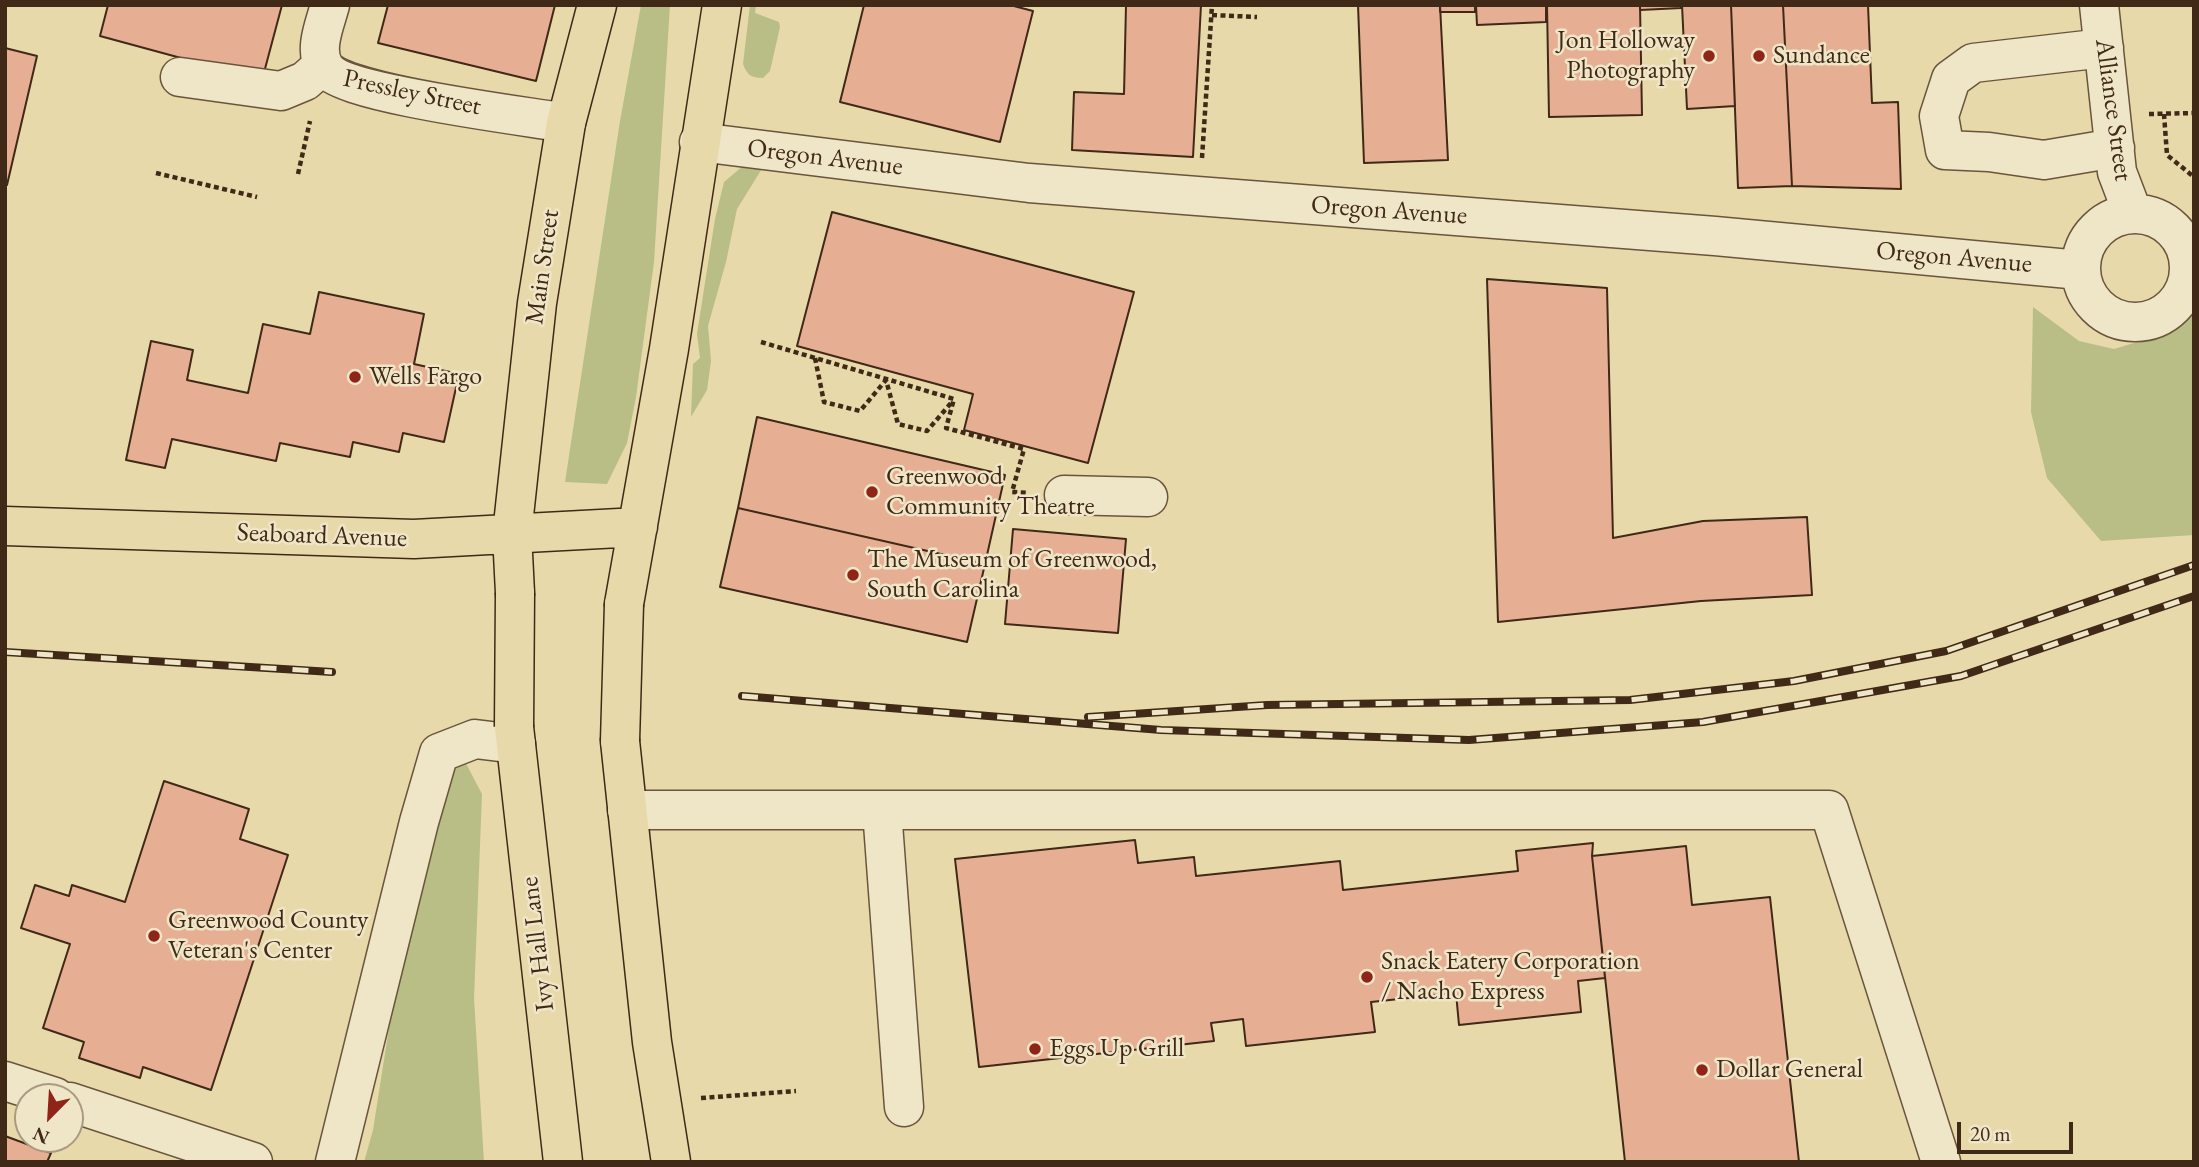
<!DOCTYPE html>
<style>
body{margin:0}
#map{position:relative;width:2199px;height:1167px;overflow:hidden;background:#e7d9aa;font-family:"EB Garamond",serif}
canvas{display:block}
.frame{position:absolute;inset:0;border:7px solid #412917;pointer-events:none}
.north{position:absolute;left:14px;top:1083px;width:70px;height:70px;box-sizing:border-box;background:#efe6c8;border:2px solid #a99a81;border-radius:50%;rotate:204deg;font-size:19px;font-weight:700;line-height:28px;text-align:center;color:#412917}
.north::after{content:'';display:block;margin:auto;width:24px;height:32px;background:#8f2418;clip-path:polygon(50% 0,100% 100%,50% 72%,0 100%)}
.scale{position:absolute;left:1957px;top:1122px;width:116px;height:32px;box-sizing:border-box;border:4px solid #412917;border-top:0;padding-left:9px;font-size:21px;line-height:24px;white-space:nowrap;color:#412917;-webkit-text-stroke:5px #efe6c8;paint-order:stroke}
</style>
<div id="map">
<canvas width="2199" height="1167"></canvas>
<div class="frame"></div>
<div class="north">N</div>
<div class="scale">20 m</div>
</div>
<script>
const c = document.querySelector('canvas').getContext('2d');
c.lineJoin = 'round';
function fill(path, color) { c.fillStyle = color; c.fill(path, 'evenodd'); }
function stroke(path, color, width, dash) { c.strokeStyle = color; c.lineWidth = width; c.lineCap = dash ? 'butt' : 'round'; c.setLineDash(dash || []); c.stroke(path); }
function label(font, color, halo, rows, align = 'center') {
  c.font = font + ' "EB Garamond",serif'; c.lineWidth = 5; c.setLineDash([]); c.textBaseline = 'middle'; c.strokeStyle = halo; c.fillStyle = color; for (const [text, x, y, turn = 0] of rows) {
    c.save(); c.translate(x, y); c.rotate((+turn || 0) * Math.PI / 180); c.textAlign = isNaN(turn) ? turn : align; if (halo) c.strokeText(text, 0, 0); c.fillText(text, 0, 0); c.restore();
  }
}
const green = new Path2D(`
 M641 5H670L654 262 636 397 627 443 607 484 565 482 620 121Z
 M750 5H756L755 13 779 22 780 27 770 71 763 78C751 78 747 75 743 64Z
 M757 154 768 159 737 209 726 262 708 326 711 361 707 390 691 417 693 364 700 358 697 334 715 219 724 182Z
 M2194 301V535L2101 541 2047 478 2031 412 2033 307 2079 341 2114 349 2160 335Z
 M461 754 482 794 474 998 484 1162H364L373 1130 430 767Z`);
const building = new Path2D(`
 M108 5H282L262 80 100 36Z
 M388 5H555L536 81 378 43Z
 M864 5H1010L1033 11 1000 142 840 102Z
 M1126 5H1201L1193 157 1072 150 1074 92 1124 94Z
 M1358 5H1440L1448 160 1364 163Z
 M1440 5H1475V12H1440Z
 M1476 5H1546V22L1477 25Z
 M1547 5H1640L1642 115 1549 117Z
 M1640 5H1681V8L1640 10Z
 M1682 5H1731L1735 106 1687 109Z
 M1731 5H1783L1792 186 1738 188Z
 M1783 5H1868L1872 103 1898 102 1901 189 1792 186Z
 M5 48 37 56 7 185 5 184Z
 M832 212 1134 292 1088 463 964 430 973 394 797 346Z
 M1487 279 1607 288 1613 538 1703 521 1807 517 1812 595 1701 601 1498 622Z
 M319 292 424 314 414 364 459 374 444 442 403 433 399 452 353 442 350 457 280 443 276 461 172 439 165 468 126 460 151 341 193 350 187 380 248 393 263 324 310 334Z
 M757 417 1005 475 985 564 738 508Z
 M738 508 985 564 967 642 720 587Z
 M1013 529 1126 539 1118 633 1005 624Z
 M164 781 249 809 240 839 288 855 211 1090 143 1067 140 1078 79 1058 84 1042 43 1028 70 944 21 928 35 885 69 896 72 885 125 902Z
 M1135 840 1138 863 1194 857 1196 876 1340 861 1343 890 1518 871 1516 851 1593 843 1592 856 1605 978 1578 981 1581 1012 1459 1025 1456 993 1371 1002 1375 1032 1246 1046 1243 1019 1211 1023 1214 1041 979 1067 955 859Z
 M1686 846 1692 905 1770 897 1799 1162H1625L1592 856Z
 M5 1136 51 1153 47 1162H5Z`);
const path = new Path2D(`
 M1212 15 1257 17
 M2149 114 2194 113
 M2164 114 2167 155 2194 177
 M1202 158 1212 5
 M156 173 257 197
 M298 174 310 121
 M761 342 954 399 946 428 1024 449 1012 492 1029 493
 M815 358 824 402 860 411 886 380 898 424 927 431 951 403
 M701 1098 796 1091`);
const minor = new Path2D(`
 M330 5C325 24 313 50 325 68 343 94 526 116 566 123
 M2099 5 2117 172 2133 214
 M2104 48 1973 63 1951 79 1939 116 1945 150 1989 152 2044 160 2115 148
 M180 77 281 91 305 81 323 65
 M699 142 1029 183 1715 236 2080 270
 M2081 268a54 54 0 1 1 108 0a54 54 0 1 1-108 0Z
 M1064 495 1148 497
 M627 810H1829L1941 1162
 M882 810 904 1107
 M5 1081 55 1097
 M70 1102 253 1162
 M335 1162 419 822 439 753 475 739 516 744`);
const major = new Path2D(`
 M5 526 414 539 638 527
 M515 593 512 534 537 303 566 123 597 5
 M624 604 669 349 722 5
 M514 727 563 1162
 M620 741 652 1042 671 1162`);
const rail = new Path2D(`
 M5 652 332 672
 M742 696 1161 730 1469 740 1703 722 1961 676 2194 596
 M1088 717 1267 705 1630 700 1794 681 1946 651 2194 565`);
const majorBridge = new Path2D(`
 M514 727 515 593
 M620 741 624 604`);
const markers = [
 [1709,56,7,"#8f2418"],
 [1759,56,7,"#8f2418"],
 [355,377,7,"#8f2418"],
 [872,492,7,"#8f2418"],
 [853,575,7,"#8f2418"],
 [154,936,7,"#8f2418"],
 [1367,977,7,"#8f2418"],
 [1035,1049,7,"#8f2418"],
 [1702,1070,7,"#8f2418"]
];
const poiNames = [
 ["Jon Holloway",1695,41,"right"],
 ["Photography",1695,71,"right"],
 ["Sundance",1773,56],
 ["Wells Fargo",369,377],
 ["Greenwood",886,477],
 ["Community Theatre",886,507],
 ["The Museum of Greenwood,",867,560],
 ["South Carolina",867,590],
 ["Greenwood County",168,921],
 ["Veteran's Center",168,951],
 ["Snack Eatery Corporation",1381,962],
 ["/ Nacho Express",1381,992],
 ["Eggs Up Grill",1049,1049],
 ["Dollar General",1716,1070]
];
const streetNames = [
 ["Pressley Street",412,93,12],
 ["Alliance Street",2113,110,82],
 ["Oregon Avenue",825,158,7],
 ["Oregon Avenue",1389,211,4],
 ["Oregon Avenue",1954,258,5],
 ["Main Street",543,267,-82],
 ["Seaboard Avenue",322,536,2],
 ["Ivy Hall Lane",538,944,-97]
];
fill(green, '#b8be86');
fill(building, '#e6ae93');
stroke(building, '#412917', 2);
stroke(minor, '#6a553c', 41);
stroke(major, '#412917', 41);
stroke(path, '#412917', 4.5, [5, 3.5]);
stroke(minor, '#efe6c8', 38);
stroke(major, '#e7d9aa', 38);
stroke(rail, '#412917', 8);
stroke(rail, '#efe6c8', 5, [16]);
stroke(majorBridge, '#412917', 41, []);
stroke(majorBridge, '#e7d9aa', 38);
for (const [x, y, r, color] of markers) { const dot = new Path2D(); dot.arc(x, y, r, 0, 2 * Math.PI); c.fillStyle = color; c.fill(dot); stroke(dot, '#efe6c8', 2.5); }
label('26px', '#412917', '#efe6c8', poiNames, 'left');
label('26px', '#412917', '#efe6c8', streetNames);
</script>
